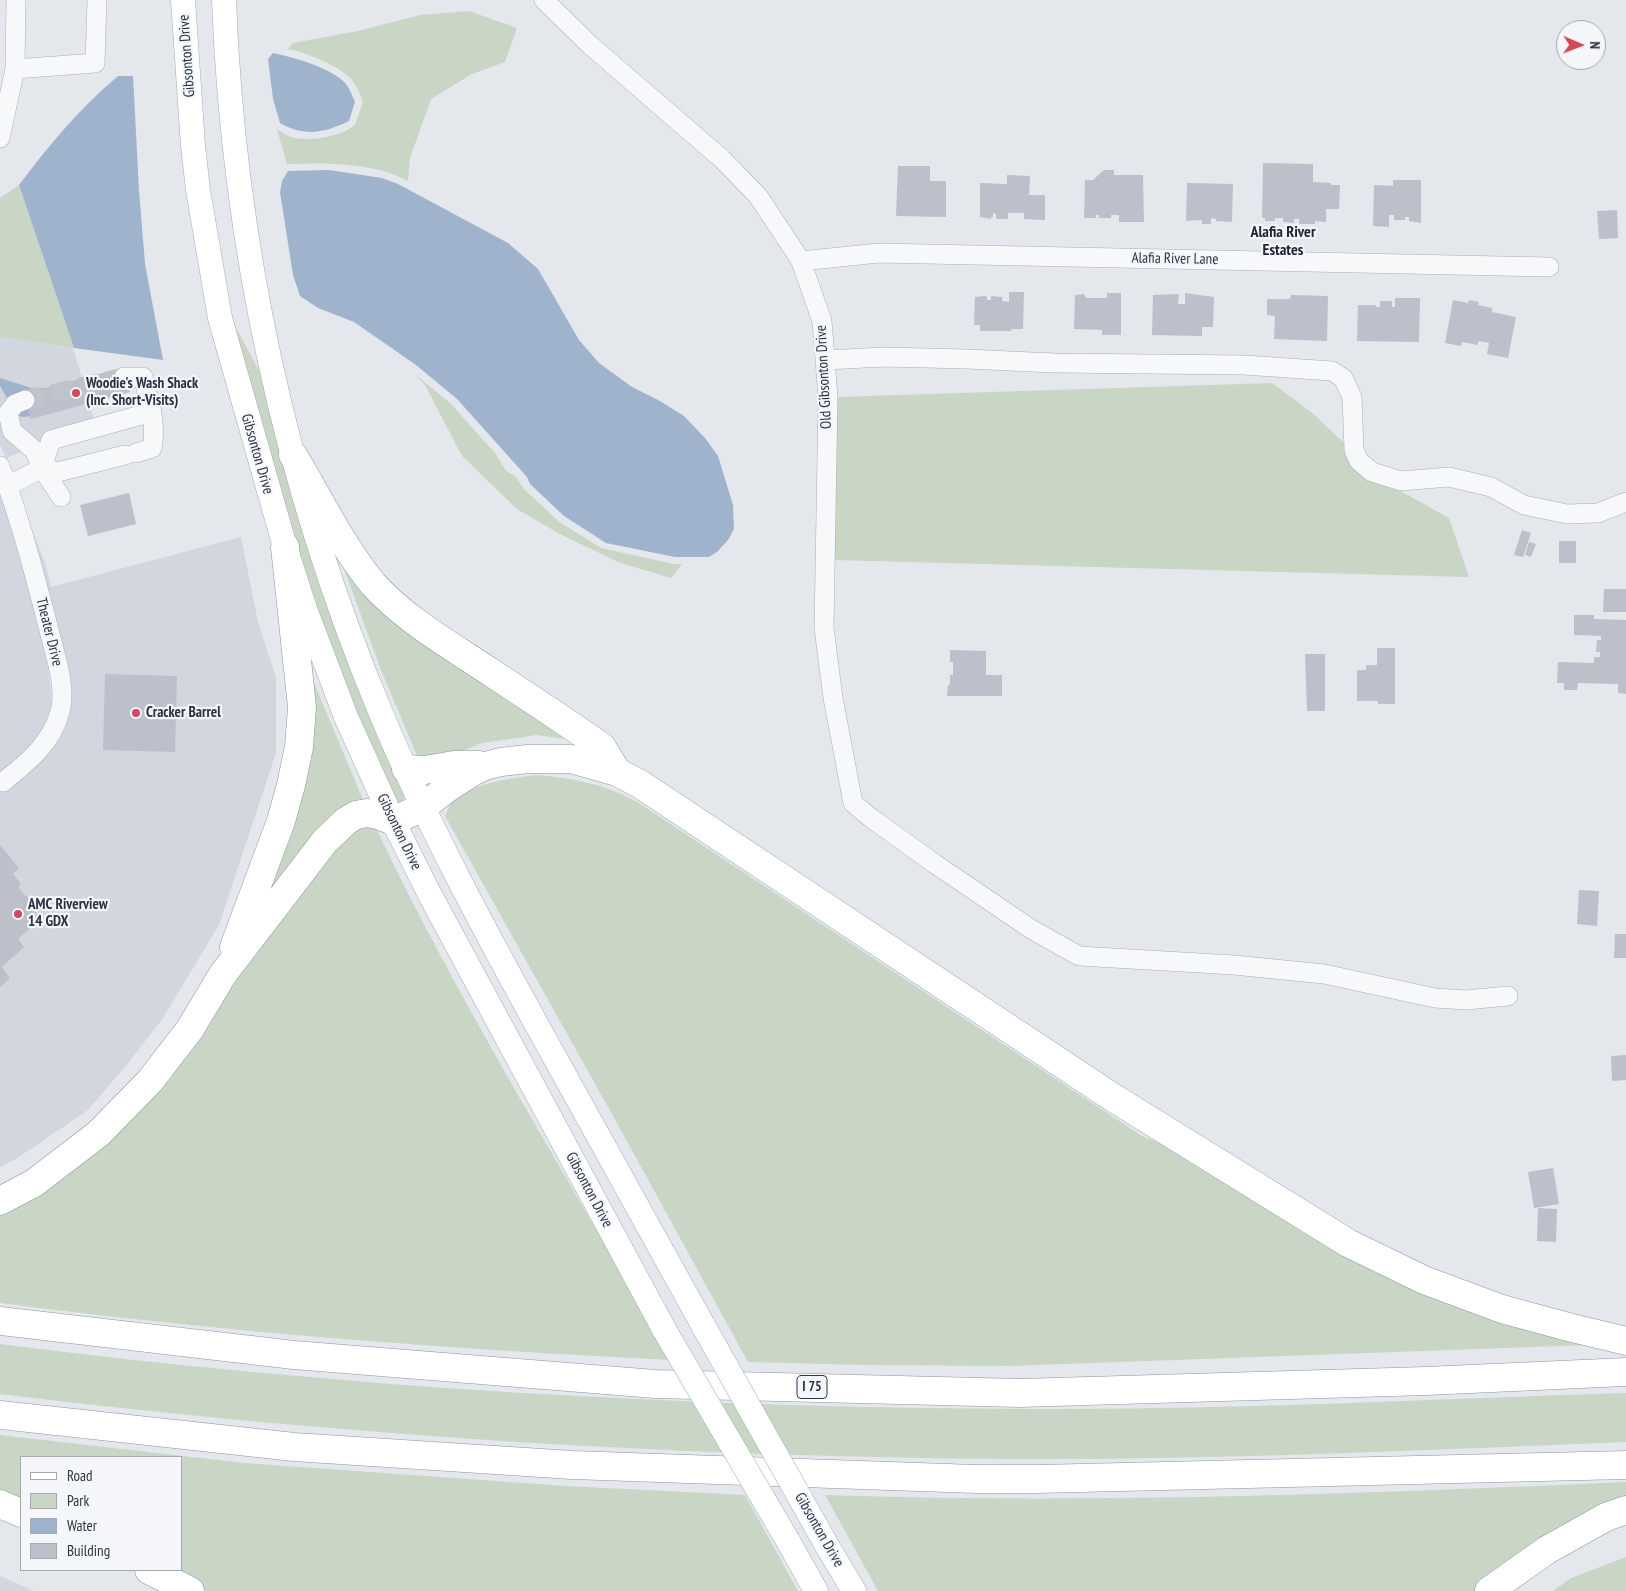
<!DOCTYPE html>
<style>
body{margin:0}
#map{position:relative;width:1626px;height:1591px;overflow:hidden;background:#e4e7ec;font-family:"PT Sans Narrow",sans-serif}
canvas{display:block}
.legend{position:absolute;left:20px;top:1456px;width:162px;height:115px;box-sizing:border-box;background:#f4f6f9;border:1px solid #a4a8b1;margin:0;padding:6px 9px;list-style:none;font-size:15px;color:#2b3445}
.legend li{display:flex;align-items:center;gap:10px;height:25px}
.legend b{width:25px;border:1px solid #a4a8b1}
.north{position:absolute;left:1556px;top:20px;width:50px;height:50px;box-sizing:border-box;background:#f4f6f9;border:1px solid #a4a8b1;border-radius:50%;rotate:91deg;font-size:14px;font-weight:700;line-height:20px;text-align:center;color:#2b3445}
.north::after{content:'';display:block;margin:auto;width:18px;height:22px;background:#d1495b;clip-path:polygon(50% 0,100% 100%,50% 72%,0 100%)}
</style>
<div id="map">
<canvas width="1626" height="1591"></canvas>
<ul class="legend">
<li><b style="height:6px;background:#fff"></b>Road</li>
<li><b style="height:14px;background:#c9d6c5"></b>Park</li>
<li><b style="height:14px;background:#9fb4cc"></b>Water</li>
<li><b style="height:14px;background:#bbc0ca"></b>Building</li>
</ul>
<div class="north">N</div>
</div>
<script>
const c = document.querySelector('canvas').getContext('2d');
c.lineJoin = 'round';
function fill(path, color) { c.fillStyle = color; c.fill(path, 'evenodd'); }
function stroke(path, color, width, dash) { c.strokeStyle = color; c.lineWidth = width; c.lineCap = dash ? 'butt' : 'round'; c.setLineDash(dash || []); c.stroke(path); }
function label(font, color, halo, rows, align = 'center') {
  c.font = font + ' "PT Sans Narrow",sans-serif'; c.lineWidth = 4.5; c.setLineDash([]); c.textBaseline = 'middle'; c.strokeStyle = halo; c.fillStyle = color; for (const [text, x, y, turn = 0] of rows) {
    c.save(); c.translate(x, y); c.rotate((+turn || 0) * Math.PI / 180); c.textAlign = isNaN(turn) ? turn : align; if (halo) c.strokeText(text, 0, 0); c.fillText(text, 0, 0); c.restore();
  }
}
const built = new Path2D(`
 M0 337 73 348 94 419 7 458 8 462 0 445V386L16 414 50 388H32L0 378Z
 M0 492 17 541 48 666 52 698 51 709 41 734 32 746 0 773Z
 M32 529 45 563 51 587 241 537 258 622 276 678V753L219 925 163 1018 125 1067 88 1110 19 1157 0 1167V791L3 793 35 767 47 755 58 741 65 725 55 617Z
 M0 1576 34 1591H0Z`);
const green = new Path2D(`
 M469 11 517 28 505 62 472 74 431 99 410 158 408 181C372 162 326 163 287 164L277 129C281 132 286 135 291 137 310 142 340 137 355 125L363 102C360 95 357 86 352 80 339 65 307 53 288 49L293 43 358 31 420 15Z
 M19 185 74 348 0 337V198Z
 M232 320 263 378 405 795 399 807 347 695 308 585Z
 M416 375 451 404 495 453 506 471 515 476 524 489 558 521 601 548 674 564H682L671 578 618 562 560 534 517 509 462 456 425 385Z
 M1272 383 1311 412 1388 484 1449 518 1469 577 834 560 837 397Z
 M350 565 572 740 537 735 482 743 445 758H418L381 670 344 569Z
 M309 671 364 802 257 921Z
 M538 775C577 779 605 784 639 803L1142 1136 1219 1165 1315 1228 1588 1345 1009 1366 865 1365 748 1362 617 1123 445 816C447 813 448 808 450 805 466 783 513 778 538 775Z
 M375 826C462 1010 572 1183 671 1360 447 1349 222 1332 0 1303V1209L22 1197 230 986 350 828Z
 M0 1344C344 1388 691 1408 1037 1409 1233 1410 1430 1399 1626 1393V1442C1422 1450 1217 1460 1012 1459 674 1457 336 1435 0 1394Z
 M0 1435 244 1463 566 1486 745 1495 798 1591H207L167 1570H181V1457H21V1504L0 1496Z
 M1626 1482V1503L1483 1591H878L825 1495C1092 1504 1359 1494 1626 1482Z
 M1626 1557V1591H1553L1571 1578Z`);
const water = new Path2D(`
 M273 53C292 57 333 68 346 84 350 89 352 96 355 102L349 121C324 133 304 137 280 123L273 99 268 59Z
 M118 76H133L139 190 145 264 163 360 74 348 19 185C50 144 79 109 118 76Z
 M329 170 382 178 398 184 508 243 538 269 579 340 599 363 632 387 660 401 684 416 705 438 718 456 733 505 734 529 728 540 717 552 709 557H675L606 543 564 516 530 484 527 477 457 399 416 365 354 322 318 308 300 296 293 275 280 192 282 181 288 171Z
 M0 378 32 388H50L32 416 22 417 16 414 0 386Z`);
const building = new Path2D(`
 M1263 163 1313 164V182L1331 183V185H1340L1339 209H1326V222L1315 221V224H1299V219H1294V223L1283 222V218H1275V221H1265V218H1262Z
 M898 166H930V181H946V217L896 216Z
 M1104 170H1114V175H1143L1144 222H1119V215H1111V218H1099V215H1096V218H1084L1085 180H1093Z
 M1007 175 1030 176 1029 195H1045V220L1024 219V213H1008V219H996V214L993 213V217H991V219L980 217V183L1007 184Z
 M1393 180H1421V223L1409 221V217H1405V220H1394V215H1389V227L1373 226 1374 185 1393 186Z
 M1187 183 1233 184 1232 222 1216 221V219L1211 218V224H1202V220L1186 221Z
 M1617 210 1618 238 1599 239 1597 211Z
 M1009 292H1024L1023 329H1011V331H980V325H974L975 297 985 296 987 297V300H991V296L1002 297V301L1009 302Z
 M1107 293H1121V335H1102V330L1074 329 1075 295 1084 294 1086 298H1107Z
 M1185 293 1214 297 1213 327H1202V336L1152 335 1153 295 1179 294 1178 304H1185Z
 M1291 295 1328 296 1327 341 1274 339 1275 316 1267 315V299H1290Z
 M1395 298H1420L1419 342 1357 341 1358 305H1376V307H1380V301H1392V307H1395Z
 M1453 300 1468 303 1469 300 1479 302 1478 305 1492 308V312L1516 317 1508 358 1487 354 1489 343 1478 341V345L1462 342 1461 346 1445 343Z
 M121 368 130 392 31 419 23 394Z
 M129 493 136 524 88 536 80 505Z
 M1522 530 1531 533 1523 557 1514 555Z
 M1559 541H1576V563H1559Z
 M1529 542 1536 544 1531 557 1525 555Z
 M1604 589H1626V612H1603Z
 M1574 615H1594V619L1626 620V694L1618 693V684L1578 683 1577 690H1564V683H1557L1558 662 1594 663V657H1600V652H1596L1597 640H1601V636L1574 635Z
 M1377 648H1395V704H1378V701H1357V670H1366V665H1377Z
 M950 650 986 651V675H1002V696H947L948 685H950V675H953V662H950Z
 M1305 654H1325V711H1307Z
 M105 674 177 676 175 752 103 750Z
 M0 845 19 868 13 874 21 884 18 887 35 906 32 909 41 919 18 939 24 947 2 967 10 978 0 987Z
 M1579 890 1599 891 1597 926 1577 924Z
 M1615 934H1626V958H1614Z
 M1626 1055V1080L1612 1081 1611 1056Z
 M1553 1168 1559 1204 1534 1208 1528 1172Z
 M1538 1208 1557 1209 1556 1242 1537 1241Z`);
const minorTunnel = new Path2D(`
 M25 400 124 377`);
const minor = new Path2D(`
 M544 0 590 45 722 159 758 196 801 261 822 321 828 397 824 628 833 698 853 803 871 818 935 864 1031 929 1079 956 1234 965 1324 974 1435 998 1466 1000 1508 996
 M15 69 95 63 97 0
 M0 138 15 69 16 0
 M801 261 879 253 1549 267
 M825 360 885 357 966 359 1055 363 1244 365 1332 371 1343 378 1352 397 1354 450 1359 461 1372 472 1401 481 1449 477 1491 487 1524 505 1567 514 1598 513 1626 502
 M124 377H143C149 400 157 424 152 448L136 453
 M25 400 15 404 8 413 12 431 34 450 42 468 61 497
 M0 466C20 518 34 572 48 626 54 653 67 685 60 712 51 744 28 762 3 782
 M42 468 58 472 125 455
 M8 486 42 468 51 440 152 412`);
const major = new Path2D(`
 M183 0 193 146 198 190 220 318 285 547 305 609 346 717 393 821 430 895 665 1331
 M224 0C233 243 286 486 380 711 427 824 485 931 544 1038 597 1134 651 1230 704 1327
 M788 1541 816 1591
 M826 1544 854 1591`);
const highway = new Path2D(`
 M293 455C319 498 341 545 373 584 400 614 435 636 469 658 513 687 558 716 602 747L617 772
 M406 769 425 770 454 765H479
 M234 947 281 821 291 785 299 747 302 707 285 547
 M0 1201 34 1183 98 1134 150 1081 190 1029 223 974 325 841 346 821 356 815 367 813 378 815 393 821 423 807 449 787 474 771 485 766 501 762 527 759H571L617 772 640 784 1112 1097 1348 1243 1424 1280 1502 1309 1572 1328 1626 1341
 M0 1321 294 1355 655 1384 1020 1393 1426 1381 1626 1372
 M0 1415 294 1447 572 1465 976 1479H1038L1626 1465
 M0 1504 21 1513
 M149 1570 190 1591
 M1489 1591 1547 1550 1606 1517 1626 1510`);
const majorBridge = new Path2D(`
 M704 1327 826 1544
 M665 1331 788 1541`);
const markers = [
 [76,393,5,"#d1495b"],
 [136,713,5,"#d1495b"],
 [18,914,5,"#d1495b"]
];
const shields = [
 [812,1387,30]
];
const shieldNames = [
 ["I 75",812,1387]
];
const streetNames = [
 ["Gibsonton Drive",187,56,-94],
 ["Alafia River Lane",1175,259,1],
 ["Old Gibsonton Drive",824,377,-93],
 ["Gibsonton Drive",257,454,74],
 ["Theater Drive",49,632,76],
 ["Gibsonton Drive",399,832,64],
 ["Gibsonton Drive",589,1190,62],
 ["Gibsonton Drive",819,1530,60]
];
const poiNames = [
 ["Woodie's Wash Shack",86,384],
 ["(Inc. Short-Visits)",86,401],
 ["Cracker Barrel",146,713],
 ["AMC Riverview",28,905],
 ["14 GDX",28,922]
];
const neighbourhoodNames = [
 ["Alafia River",1283,232],
 ["Estates",1283,250]
];
fill(built, '#d2d6de');
fill(green, '#c9d6c5');
fill(water, '#9fb4cc');
fill(building, '#bbc0ca');
stroke(minorTunnel, '#bfc3cb', 19, [19, 9]);
stroke(minor, '#a9aeb7', 20);
stroke(major, '#a3abb8', 25);
stroke(highway, '#8b94a3', 29);
stroke(minor, '#f7f8fa', 19);
stroke(major, '#fff', 24);
stroke(highway, '#fff', 28);
stroke(majorBridge, '#a3abb8', 25, []);
stroke(majorBridge, '#fff', 24);
for (const [x, y, r, color] of markers) { const dot = new Path2D(); dot.arc(x, y, r, 0, 2 * Math.PI); c.fillStyle = color; c.fill(dot); stroke(dot, '#f4f6f9', 2); }
for (const [x, y, w] of shields) { const box = new Path2D(); box.roundRect(x - w / 2, y - 11.5, w, 23, 4); c.fillStyle = '#f4f6f9'; c.fill(box); stroke(box, '#2b3445', 1); }
label('bold 14px', '#2b3445', null, shieldNames);
label('15px', '#2b3445', '#f4f6f9', streetNames);
label('bold 15px', '#2b3445', '#f4f6f9', poiNames, 'left');
label('bold 16px', '#1d2536', '#f4f6f9', neighbourhoodNames);
</script>
